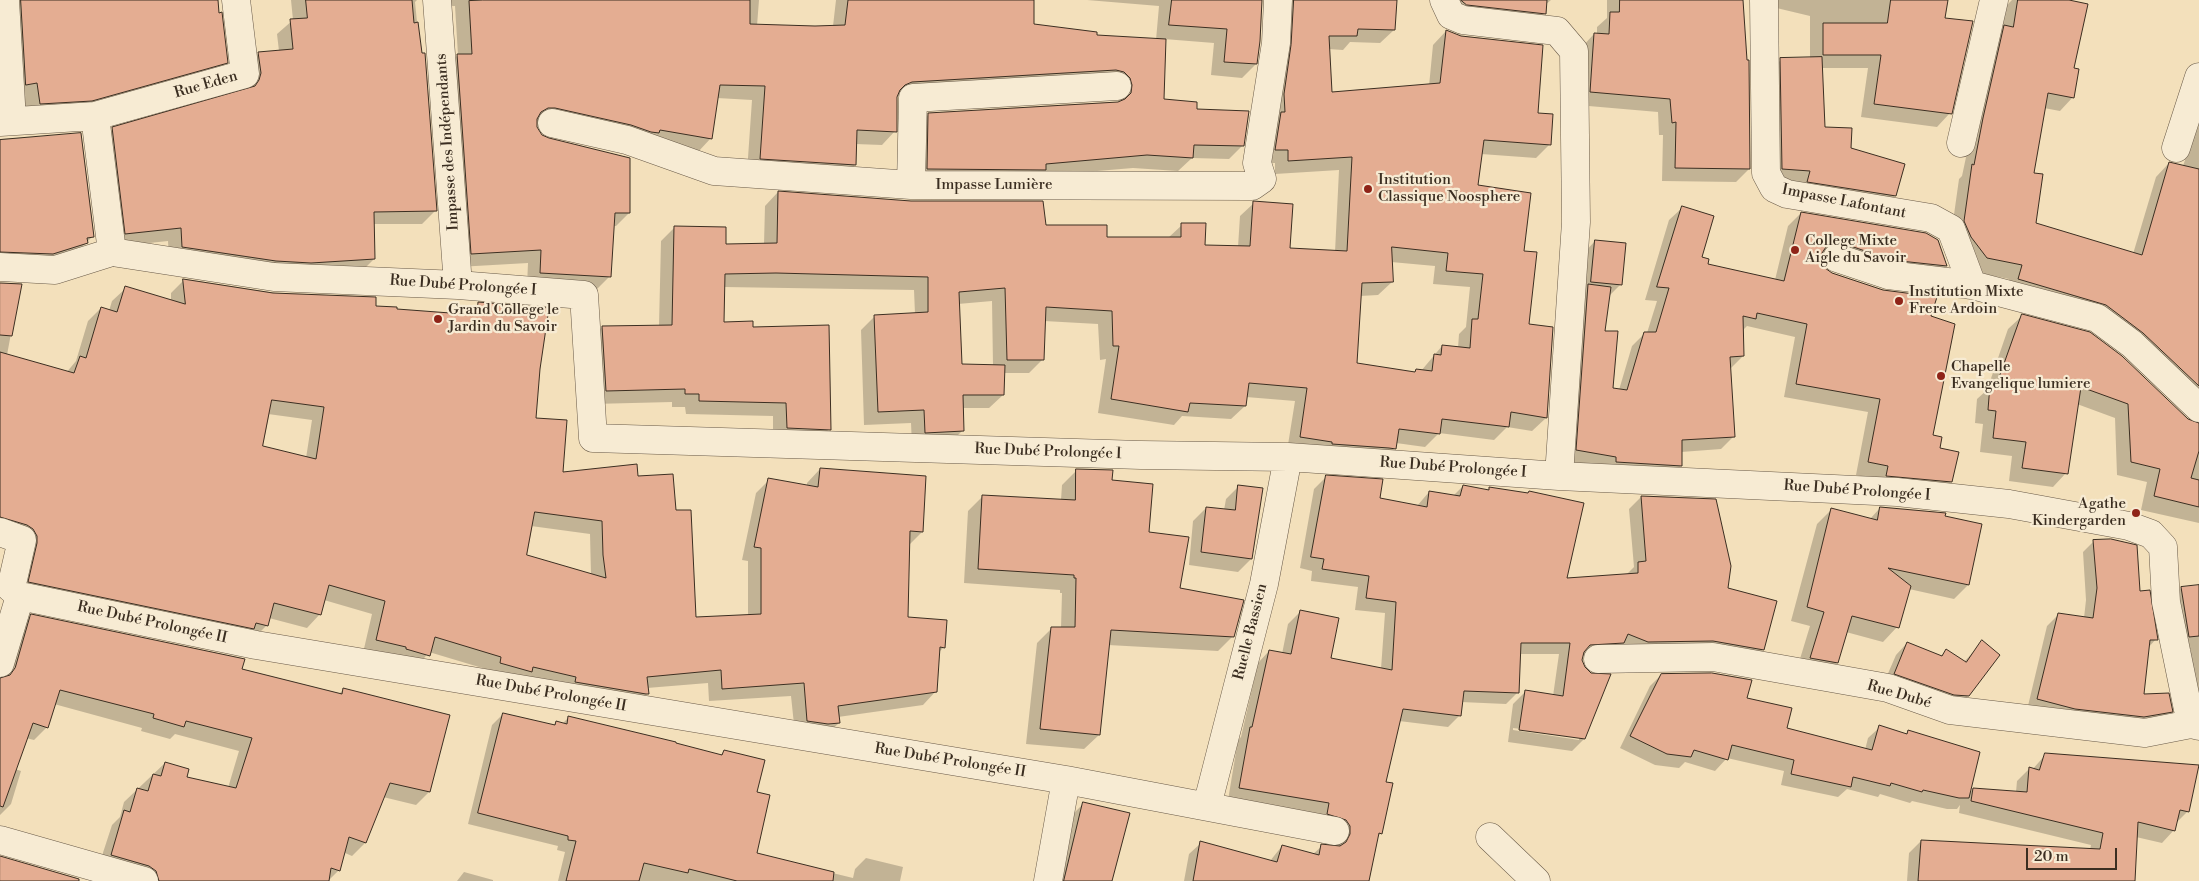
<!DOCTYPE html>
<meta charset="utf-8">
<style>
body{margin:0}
#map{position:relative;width:2199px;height:881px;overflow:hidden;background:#f3e0bb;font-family:"Libre Bodoni",serif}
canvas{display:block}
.scale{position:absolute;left:2026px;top:848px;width:91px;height:22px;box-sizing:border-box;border:2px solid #3b2e21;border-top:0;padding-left:6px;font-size:15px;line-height:18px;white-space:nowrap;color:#3b2e21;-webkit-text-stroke:4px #f7ebd3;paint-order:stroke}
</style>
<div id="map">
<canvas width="2199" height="881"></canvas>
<div class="scale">20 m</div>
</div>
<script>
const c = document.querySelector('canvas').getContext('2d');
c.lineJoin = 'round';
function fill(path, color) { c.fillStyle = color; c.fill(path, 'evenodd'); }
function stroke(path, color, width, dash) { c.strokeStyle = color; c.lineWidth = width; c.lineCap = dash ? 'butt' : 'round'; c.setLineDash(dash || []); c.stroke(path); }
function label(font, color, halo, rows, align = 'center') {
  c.font = font + ' "Libre Bodoni",serif'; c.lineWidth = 4.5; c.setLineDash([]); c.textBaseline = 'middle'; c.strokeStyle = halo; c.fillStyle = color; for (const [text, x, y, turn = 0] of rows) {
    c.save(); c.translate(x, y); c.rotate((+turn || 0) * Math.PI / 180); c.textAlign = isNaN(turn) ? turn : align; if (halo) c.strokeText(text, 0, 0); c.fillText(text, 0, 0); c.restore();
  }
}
const shadow = new Path2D(`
 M4 0H217L227 62 213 76 78 114 13 118Z
 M291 0H417L415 2 436 210 422 224H373L374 259 360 273 169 260 168 241 112 247 99 142 113 129 247 89 245 66 259 53 279 51 277 34 293 20Z
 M431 0H759L757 26H833L836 0H1033V25L1095 37 1156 40 1159 6 1087 0H1261L1256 64 1242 78 1211 75 1214 43 1164 39 1162 100 1196 110 1243 145 1229 159 1192 158 1178 171 1133 168 1038 176 914 183 915 128 929 114 1119 103 1116 91 1102 84 897 96 895 131 882 145 855 144V165L842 179 747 172 752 100 717 98 711 138 698 152 536 121V128L541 136 629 213 616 226H613L610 276 596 290 527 286 528 263 458 267 444 68 458 55 455 6 437 7Z
 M1272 0H1396L1394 30 1380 43 1350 42 1343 50 1328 49 1330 93 1429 86 1433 45 1446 31 1537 115 1550 144 1536 158 1481 154 1476 186 1523 252 1527 325 1546 418 1532 431 1507 427 1494 440 1439 433 1425 447 1396 443 1395 448 1381 462 1287 451 1295 401 1246 397 1245 406 1231 419 1182 416 1174 425 1098 413 1106 359 1100 360 1098 324 1044 321 1042 360 1029 373H1003V395L989 408H962L963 430 949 444 912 446 911 423 864 425 861 330 875 316 915 314 914 290 724 287 723 323 752 328 829 429 816 443 773 442V416L686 414 685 407H672V402L593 404 589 341 602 327 659 326 661 241 675 227 725 246 764 244 765 206 778 192 1045 226 1106 238H1168L1182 225 1204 246 1238 247 1240 216 1254 203 1289 249 1335 252 1339 170 1275 174V163H1262ZM1391 262 1435 266 1433 284 1470 287 1466 327 1459 334 1458 348 1442 346 1421 371 1414 373 1356 364 1360 296 1378 295 1392 282ZM992 301 993 366 960 365 958 304Z
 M1452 0H1551L1545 5V13L1529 29 1450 19Z
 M1607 0H1742L1749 169 1736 182 1662 181 1663 135H1659L1658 112 1577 105 1581 48 1594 34H1597V27L1607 18Z
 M1759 0H1947L1944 19 1950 113 1937 127 1861 117 1868 68H1821L1823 128 1850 149 1895 196 1879 211 1767 186 1765 75 1781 60 1810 58V16L1764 5Z
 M2012 0H2062L2073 69V97L2060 111 2044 108 2033 174 2035 223 2133 254 2156 177 2169 163 2183 166 2199 119V415L2129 346 2005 293 2009 279 1974 272 1951 236 1959 179 1962 176 1991 40 2002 29 2006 6Z
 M80 134 93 236 73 256 0 265V139Z
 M1682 208 1700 258 1706 265 1775 280 1788 226 1801 213 1937 241 1946 266 1933 279 1829 256 1821 255 1820 261 1824 269 1832 274 1930 316 1932 436 1951 482 1938 495 1856 475 1868 412 1784 397 1795 337 1747 326 1742 331 1743 356 1730 369 1734 436 1721 449 1681 452V466L1668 479 1564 462 1583 254 1595 241 1621 284 1608 297 1604 332 1612 389 1619 390 1632 346 1645 333H1647L1657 301 1645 300 1669 220Z
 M184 280 395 310 467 315 479 304 539 369 535 419 562 473 637 478 674 512 695 619 748 616V561L742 560 756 493 769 480 807 487V483L820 469 922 532 909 545 907 618 944 647 938 653 936 691 923 705 838 717 839 723 825 736 795 734 791 696 709 701 708 683 647 688 648 693 634 706 489 670 429 652 416 668 363 653 372 614 324 600 320 614 307 628 269 618 267 625 254 638 16 595 24 558 0 534V284L20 285 7 355 66 373 76 361 88 321 101 308 109 311 112 301 126 288 171 301V293ZM268 414 312 420 306 458 262 447ZM531 526 590 534 591 575 526 556Z
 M2022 316 2187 420 2199 424V523L2141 510 2147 482 2117 475 2115 418 2077 404 2066 473 2053 487 2009 481 2012 456 1980 452 1983 424 1975 423 1977 399 1987 390 2008 329Z
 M1077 470 1111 481 1148 534 1179 589 1233 636 1218 651 1108 645 1099 735 1084 749 1026 744 1037 643 1052 628H1061L1062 593H1060V590L964 583 968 511 982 497 1061 500 1062 485Z
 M1326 477 1379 499 1417 506 1429 492 1453 496 1463 486 1487 491 1490 488 1566 579 1626 575 1634 567 1629 509 1641 497 1727 589 1763 650 1751 661 1611 654 1582 656 1584 739 1572 751 1508 742 1513 704 1525 692 1553 696 1559 654H1519L1518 692 1506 704 1461 702 1460 715 1448 727 1399 721 1385 783 1381 833 1377 837 1368 881H1184L1189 854 1201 843 1270 861 1282 846 1312 855 1322 846 1339 847 1338 838 1228 800 1238 740 1241 737 1258 663 1269 651 1282 654 1288 624 1300 612 1330 659 1381 669 1385 613 1355 610 1358 587 1311 581 1312 571 1300 568 1314 489ZM1513 728 1579 737V740L1513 730Z
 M1239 486 1251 559 1238 572 1189 565 1193 521 1206 508 1224 510 1226 499Z
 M1880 508 1968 585 1954 599 1909 589 1897 627 1883 642 1846 632 1837 663 1822 677 1796 672 1810 626 1791 621 1817 524 1831 510 1870 519Z
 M2094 541 2156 639 2148 648 2142 695 2171 711 2160 722 2027 710 2047 626 2058 615 2084 618 2086 600 2083 552Z
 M2199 587V700H2189L2191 649 2176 650 2168 602 2181 588Z
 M31 616 339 694 343 690 429 792 416 805 383 797 365 843 352 856 345 853 339 870 328 881H138L98 868 112 825 120 817 124 802 165 763 185 777 228 788 239 751 175 734 170 739 141 731 142 728 54 704 47 727 34 740 26 738 15 769 21 771 11 804 0 815V679H3L18 629Z
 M1982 642 1968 696 1956 708 1883 685 1896 655 1907 643 1941 656 1946 651 1964 662Z
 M1661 675 1745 698 1786 729 1865 750 1868 738 1880 727 1906 734 1909 732 1969 793 1973 789 2016 792 2017 781 2029 769 2032 770 2046 754 2188 811 2176 823 2174 830 2162 843 2136 837 2134 881H1907L1909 853 1921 841 2090 850 2091 845 1959 813 1960 805 1957 809H1947L1912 801 1910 803 1880 794 1878 797 1847 789 1838 797 1781 785 1784 771 1727 758 1715 771 1685 762 1679 768 1655 765 1620 748 1650 686Z
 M503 714 553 726 556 722 562 724 569 717 720 756 724 751 756 793 755 854 853 878 855 869 866 858 903 867 900 881H558L565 852 557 850 558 846 468 824 492 725Z
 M1084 803 1110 881H1056L1072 815Z
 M464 872 493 880V881H457Z`);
const building = new Path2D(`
 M21 0H218L219 13 222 12 228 63 92 101 40 104 37 83 26 85Z
 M306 0H412L414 23 418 22 422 53H425L437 211 374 212 375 259 311 263 276 261 182 247 181 228 125 234 112 127 255 86 259 80 261 73 258 52 293 49 290 19 307 18Z
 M483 0H750V24L815 26 845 25 848 0H1034V24L1097 32V35L1166 39 1164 99 1197 102V109L1249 111 1244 146 1194 145 1193 158 1147 155 1046 164V170L927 169 928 113 1118 102 1125 99 1131 93 1132 85 1130 78 1124 72 1116 70 912 82 905 85 900 90 897 97V132L857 130 856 165 760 159 765 86 720 85 712 139 660 130 659 133 651 132 631 125 555 108H548L541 112 537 119V127L542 135 549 138 630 158V213H615L611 277 540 273 541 250 471 254 457 54H472L469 1Z
 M1172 0H1262L1260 41 1257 64 1224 62 1227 29 1169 25Z
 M1294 0H1397L1395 30 1358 29 1357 36H1329L1332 92 1440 83 1446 30 1461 36 1543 45 1538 113 1553 114 1551 145 1484 140 1478 185 1531 193 1524 251 1537 252 1529 324 1553 327 1547 418 1511 412 1509 427 1442 419 1440 434 1399 429 1396 449 1389 448 1332 444V442L1300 437 1307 388 1249 383 1246 406 1190 403 1188 412 1111 399 1119 346H1113L1112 311 1046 307 1044 360H1007L1005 288 959 292 962 364 1005 365 1004 395H963L964 431 925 433 924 410 878 412 874 315 928 312V277L776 273 725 274 724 322 753 321V327L829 325 831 430 787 428 786 403 699 401V394H685V389L606 391 602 326 672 325 674 226 726 227V244L777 243 778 191 911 201H1043L1046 225H1107V237H1181V223H1206L1205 245 1250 246 1253 201 1293 204 1290 248 1347 251 1352 157 1288 161V150H1275L1281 112H1285L1284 94 1291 45ZM1392 247 1448 253 1446 271 1483 274 1478 319H1472L1470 348 1442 345 1441 355 1434 354 1432 371 1416 369 1415 372 1357 363 1362 283 1393 282Z
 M1461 0H1547L1546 14 1467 5Z
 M1620 0H1743L1747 60H1749L1750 169 1675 168 1676 122 1672 123 1670 99 1590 92 1594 33 1609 34 1610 12H1619Z
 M1891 0H1948L1945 18 1973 21 1952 114 1874 104 1881 55H1823V23H1887Z
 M2018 0H2069L2088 4 2074 68 2079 69 2074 98 2048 93 2034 173 2043 174 2036 223 2142 255 2169 162 2199 169V386L2143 333 2106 305 2018 279 2022 265 1987 258 1971 237 1964 221 1972 164 1974 165 1983 118 2004 25 2013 27Z
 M1822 57 1825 127 1852 128 1851 148 1905 164 1896 196 1807 182 1810 171 1782 169 1780 58Z
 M81 133 94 237 87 238 88 243 53 254 0 252V140Z
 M1682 206 1714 216 1702 257 1709 259 1708 264 1784 281 1801 212 1926 233 1938 240 1947 266 1891 260 1842 243H1834L1826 247 1822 253V261L1825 268 1832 273 1883 290 1937 297 1931 316 1955 324 1933 435 1942 437 1940 448 1959 452 1952 482 1886 476 1888 466 1868 462 1880 399 1796 384 1807 324 1757 313 1756 319 1743 316 1744 356 1730 357 1735 437 1682 440V466L1616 462V457L1576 450 1588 284 1611 287 1605 331H1618L1613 388 1627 390 1644 332H1656L1669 288 1657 287Z
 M1595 240 1626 243 1622 285 1591 282Z
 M183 279 273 293 376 297V306L397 307V309L477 315 478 302 549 308 540 369 536 418 567 420 563 472 637 464 638 476 673 474 676 510H691L696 617 761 614V548L754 547 768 478 818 487 820 468 926 476 923 532 910 531 908 617 947 620 945 648 940 647 937 692 838 706 840 723 828 724 807 721 804 683 722 689 721 670 647 677 649 694H646L575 682 576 677 533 667 532 672 500 663 501 657 435 637 430 656 406 649V647L376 640 385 601 329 585 321 615 274 603 268 626 256 623 254 629 28 582 37 543V536L33 529 27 525 0 517V352L74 373 80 356 86 358 101 307 117 312 125 286 185 304ZM272 400 324 407 316 459 263 446ZM535 512 602 521 603 555 606 578 527 555Z
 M0 283 22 284 12 336 0 335Z
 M2022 314 2090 332 2122 356 2188 419 2199 423V451L2191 478 2199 480V507L2154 496 2160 469 2131 462 2128 404 2081 387 2068 474 2022 468 2026 442 1993 438 1996 411 1988 410 1990 384 1996 385Z
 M1076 469 1113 470 1112 480 1153 484 1149 532 1189 537 1180 588 1244 600 1234 637 1111 630 1100 735 1040 729 1051 627H1075L1076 578H1074V575L978 569 982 495 1075 500Z
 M1326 475 1383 479 1380 498 1427 507 1429 491 1460 496 1463 485 1489 490V487L1528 493 1529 491 1584 503 1567 578 1638 573V562L1646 561 1641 496 1716 499 1731 566 1728 588 1777 601 1764 650 1713 641 1648 642 1628 634 1624 643 1590 645 1584 652 1582 660 1585 667 1591 673 1611 674 1585 739 1519 730 1525 690 1563 696 1570 643H1521L1519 693 1464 691 1461 716 1403 709 1386 782 1393 783 1382 834 1379 833 1369 881H1193L1200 841 1277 862 1282 845 1319 855 1321 844 1340 846 1346 842 1350 834V826L1346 820 1327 814 1329 803 1239 788 1250 727H1252L1269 650 1291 654 1300 610 1339 618 1331 658 1392 670 1396 602 1366 598 1369 576 1322 569 1324 559 1311 557Z
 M1238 485 1263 488 1252 559 1201 552 1206 507 1235 510Z
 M1880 507 1946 513 1945 516 1982 524 1969 585 1888 568 1911 586 1899 628 1852 616 1838 663 1810 658 1824 612 1807 607 1831 508 1877 520Z
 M2111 539 2137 545 2140 591 2150 590 2158 640H2150L2144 694 2169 693 2173 712 2144 717 2075 709 2037 699 2058 613 2093 618 2097 588 2093 540Z
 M2199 585V636L2189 637 2181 587Z
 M31 614 245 659 242 669 342 694 343 688 450 715 430 792 390 783 366 843 349 837 340 871 331 868 329 881H159L156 871 149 866 111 855 124 810 130 812 137 788 148 791 153 774 161 776 165 762 189 769 187 777 236 788 252 738 186 721 184 727 153 718 154 714 60 690 48 728 33 723 3 807 0 806V678L10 675 15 668Z
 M1982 640 2000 655 1969 696 1954 695 1894 674 1907 642 1942 656 1946 649 1966 662Z
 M1712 673 1752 680 1747 698 1792 708 1787 728 1872 750 1879 725 1907 734 1908 730 1980 752 1969 798H1959L1923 790 1922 792 1891 783 1890 786 1853 777 1851 787 1791 774 1794 760 1732 745 1728 760 1694 750 1691 757 1667 754 1630 736 1661 674Z
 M503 713 555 725 556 721 567 724 568 716 676 742V743L722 755 724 750 765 760 757 792 770 795 757 853 834 872 833 881H737L689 869 688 873 644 863 639 881H566L576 841 568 840V836L478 813Z
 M2045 753 2199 765 2189 812 2180 810 2175 831 2138 822 2135 881H1918L1921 840 2100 849 2103 833 1971 801 1973 788 2027 792 2029 767 2039 770Z
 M1083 802 1130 813 1112 881H1064Z
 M0 856 79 879V881H0Z`);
const minor = new Path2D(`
 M5 0 12 121
 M437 0 458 285
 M1444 0 1451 15 1463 20 1557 31 1574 51 1576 222 1559 476
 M1764 0 1766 173 1774 188 1787 194 1931 218 1951 229 1972 285
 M95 116 245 74 236 0
 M0 122 95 116 112 252 274 277 458 285 584 295 593 438 1141 455 1288 457 1559 476 1897 492 2009 504 2129 526 2151 534 2163 547 2166 602 2191 724
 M552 123 627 140 714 171 911 185 1252 186 1262 179 1257 163 1276 43 1278 0
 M1961 143 1994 0
 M2176 148 2199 77
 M911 185 913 98 1117 86
 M1837 258 1888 275 1972 285 2097 318 2132 344 2199 408
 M0 267 55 270 112 252
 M0 532 22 540 11 588 20 596 256 645 1066 780 1048 881
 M1598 659 1713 657 1888 688 1950 710 2145 733 2191 724 2199 726
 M0 663 20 596
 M1066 780 1335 831
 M1207 806 1264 584 1288 457
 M1490 837 1536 881
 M0 840 144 881`);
const markers = [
 [1368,189,5,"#8f2418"],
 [1795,250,5,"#8f2418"],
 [1899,301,5,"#8f2418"],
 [438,319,5,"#8f2418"],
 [1941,376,5,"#8f2418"],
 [2136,513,5,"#8f2418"]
];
const streetNames = [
 ["Rue Eden",206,85,-16],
 ["Impasse des Indépendants",448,142,-94],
 ["Impasse Lumière",994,185],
 ["Impasse Lafontant",1844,202,11],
 ["Rue Dubé Prolongée I",463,286,4],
 ["Rue Dubé Prolongée I",1048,452,2],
 ["Rue Dubé Prolongée I",1453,468,4],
 ["Rue Dubé Prolongée I",1857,491,4],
 ["Rue Dubé Prolongée II",152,623,12],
 ["Ruelle Bassien",1251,632,-76],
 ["Rue Dubé Prolongée II",551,694,10],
 ["Rue Dubé",1899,695,16],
 ["Rue Dubé Prolongée II",950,761,9]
];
const poiNames = [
 ["Institution",1378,180],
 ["Classique Noosphere",1378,197],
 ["College Mixte",1805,241],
 ["Aigle du Savoir",1805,258],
 ["Institution Mixte",1909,292],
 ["Frere Ardoin",1909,309],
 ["Grand College le",448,310],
 ["Jardin du Savoir",448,327],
 ["Chapelle",1951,367],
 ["Evangelique lumiere",1951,384],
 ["Agathe",2126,504,"right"],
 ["Kindergarden",2126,521,"right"]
];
fill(shadow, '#0003');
fill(building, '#e4ad92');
stroke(building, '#3b2e21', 1);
stroke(minor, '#695a48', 29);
stroke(minor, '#f7ebd3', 28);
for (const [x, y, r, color] of markers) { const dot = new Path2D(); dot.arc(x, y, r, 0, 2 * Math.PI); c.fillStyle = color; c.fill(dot); stroke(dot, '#f7ebd3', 2); }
label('15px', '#3b2e21', '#f7ebd3', streetNames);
label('15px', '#3b2e21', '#f7ebd3', poiNames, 'left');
</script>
